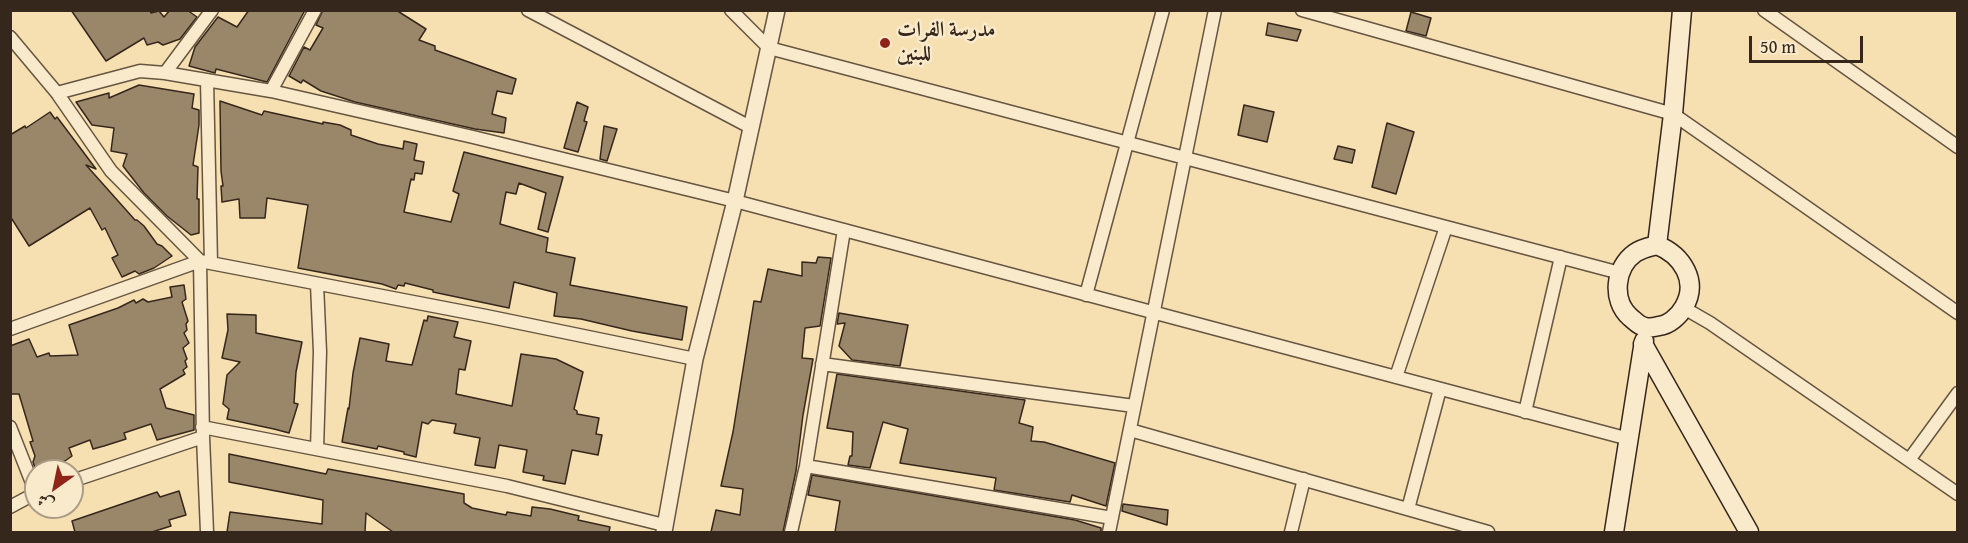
<!DOCTYPE html>
<meta charset="utf-8">
<style>
body{margin:0}
#map{position:relative;width:1968px;height:543px;overflow:hidden;background:#f6dfb1;font-family:"Gentium Book Plus",Amiri,serif}
canvas{display:block}
.frame{position:absolute;inset:0;border:12px solid #36271c;pointer-events:none}
.north{position:absolute;left:24px;top:459px;width:60px;height:60px;box-sizing:border-box;background:#f9eacc;border:2px solid #ab9c86;border-radius:50%;rotate:213deg;font-size:16px;font-weight:700;line-height:24px;text-align:center;color:#36271c}
.north::after{content:'';display:block;margin:auto;width:21px;height:27px;background:#8f2418;clip-path:polygon(50% 0,100% 100%,50% 72%,0 100%)}
.scale{position:absolute;left:1749px;top:36px;width:114px;height:27px;box-sizing:border-box;border:3px solid #36271c;border-top:0;padding-left:8px;font-size:18px;line-height:21px;white-space:nowrap;color:#36271c;-webkit-text-stroke:4px #f9eacc;paint-order:stroke}
</style>
<div id="map">
<canvas width="1968" height="543"></canvas>
<div class="frame"></div>
<div class="north">ش</div>
<div class="scale">50 m</div>
</div>
<script>
const c = document.querySelector('canvas').getContext('2d');
c.lineJoin = 'round';
function fill(path, color) { c.fillStyle = color; c.fill(path, 'evenodd'); }
function stroke(path, color, width, dash) { c.strokeStyle = color; c.lineWidth = width; c.lineCap = dash ? 'butt' : 'round'; c.setLineDash(dash || []); c.stroke(path); }
function label(font, color, halo, rows, align = 'center') {
  c.font = font + ' "Gentium Book Plus",Amiri,serif'; c.lineWidth = 5; c.setLineDash([]); c.textBaseline = 'middle'; c.strokeStyle = halo; c.fillStyle = color; for (const [text, x, y, turn = 0] of rows) {
    c.save(); c.translate(x, y); c.rotate((+turn || 0) * Math.PI / 180); c.textAlign = isNaN(turn) ? turn : align; if (halo) c.strokeText(text, 0, 0); c.fillText(text, 0, 0); c.restore();
  }
}
const building = new Path2D(`
 M71 10H150L151 13 159 11 164 17 170 10H187L197 17 180 39 163 45 158 42 147 45 144 38 106 61Z
 M249 10H305L267 82 216 69 215 73 189 66 195 47 218 17 237 27Z
 M323 10H396L426 29 419 40 435 46V50L516 79 512 94 497 91 492 114 506 118 504 133 475 129 355 102 321 91 303 80 301 83 289 76 304 47 310 50 323 28 316 25Z
 M1411 12 1431 18 1426 36 1406 31Z
 M1268 23 1301 30 1297 41 1266 35Z
 M139 85 194 94 192 108 199 110V125L193 165 198 167 197 199H199V233L191 235 167 216 144 193 123 166 127 154 111 151 114 128 92 125 76 102 109 93V98Z
 M220 101 262 115 264 111 323 124V122L340 125 351 130V135L378 144 403 149 404 141 417 144 414 160 424 162 422 174 415 173 414 180 411 179 404 212 451 222 459 194 453 191 464 152 563 177 548 232 538 229 546 193 519 183 516 194 506 192 500 224 548 238 546 252 575 258 570 285 687 307 682 340 632 331 581 319 554 316 557 293 514 282 509 308 433 292V290L405 283 404 286 398 285 396 289 382 284 298 268 308 205 267 198 265 218H240L239 199 222 202 221 186H223L221 171Z
 M577 102 588 107 584 121 587 122 578 152 564 148Z
 M1244 105 1274 112 1267 142 1238 135Z
 M50 112 55 119 57 117 96 169 86 165 135 220H137L144 226 157 244 162 246 172 256 154 268 139 274 135 271 122 277 112 258 118 255 105 228 102 230 90 208 29 246 10 216V135L25 126 26 128Z
 M1387 123 1414 132 1396 194 1372 187Z
 M604 126 617 129 607 161 600 159Z
 M1338 146 1355 150 1352 163 1334 159Z
 M818 257 831 258 820 326 805 328 802 358 813 359 803 415 796 471 783 532H711L716 510 740 515 743 489 721 486 733 432 754 301 761 302 768 269 802 276V262L816 263Z
 M184 285 186 299 182 302 188 321 186 324 187 330 184 333 189 343 183 348 187 359 185 361 187 367 183 370 185 374 160 389 166 408 194 415V430L157 440 151 424 124 433 126 439 104 446 93 449 90 440 69 448 72 456 65 461 42 470 35 468 33 462 35 456 30 442 33 441 19 394H10V346L29 339 37 357 49 353 50 356 78 355 69 325 118 308 134 300 136 303 143 299 148 302 172 297 170 287Z
 M839 313 908 325 900 366 852 360 839 346 845 323 837 324Z
 M227 314 256 315V333L302 342 296 372 294 403 298 404 289 433 274 429 227 419 229 409 223 404 227 375 240 362 222 358 228 330Z
 M428 316 458 322 454 337 471 341 465 370 459 369 456 394 512 406 521 354 556 359 583 372 574 409 577 411V414L599 418 596 434 602 435 598 455 572 450 565 484 543 480 544 476 523 472 527 450 499 445 495 468 475 465 480 438 454 433 456 424 432 420 428 424 422 422 416 457 404 454V452L378 446 377 449 342 442 348 408 349 409 353 373 360 338 389 344 386 361 412 365 424 320 427 321Z
 M837 374 1025 400 1019 423 1033 427 1031 441 1044 442 1115 463 1106 506 1072 495 1070 502 994 490 996 478 900 463 908 429 883 422 870 468 848 465 850 456H852L853 432 827 428Z
 M229 454 326 474 328 469 464 494V503L472 508 506 515 507 512 531 516 532 507 550 509 579 516 578 520 610 527 609 532H393L366 513 365 532H227L230 512 322 524 323 500 229 482Z
 M812 475 1075 520 1101 528V532H835L840 501 808 495Z
 M179 491 186 515 169 520 171 526 152 532H75L72 521 157 492 160 497Z
 M1123 504 1168 510 1167 525 1122 511Z`);
const minor = new Path2D(`
 M528 10 752 128
 M731 10 769 48 1620 273
 M1302 10 1673 114 1958 313
 M1764 10 1958 147
 M10 37 57 93 111 171 200 261 203 437 207 532
 M165 73 212 10
 M207 80 211 263
 M271 91 315 10
 M57 93 140 71 165 73 271 91 473 137 735 201 1629 439
 M317 284 320 352 317 449
 M1086 295 1163 10
 M1684 308 1710 323 1958 494
 M10 329 200 261 486 316 695 359
 M822 364 1134 406
 M1396 377 1446 227
 M1525 412 1561 257
 M10 427 36 493
 M202 427 507 486 664 525
 M1130 430 1488 532
 M1909 460 1958 393
 M806 466 1112 518
 M72 481 203 437
 M10 507 36 493
 M1408 509 1440 389
 M791 532 806 466 844 230
 M1109 532 1215 10
 M1291 532 1304 479`);
const tertiary = new Path2D(`
 M664 532 695 359 735 201 777 10`);
const secondary = new Path2D(`
 M1657 245C1682 255 1699 281 1684 307 1679 316 1669 325 1659 326 1655 327 1649 328 1645 327 1639 326 1635 321 1630 317 1611 300 1615 267 1635 253 1642 248 1649 247 1657 245Z
 M1657 245 1673 114 1682 10
 M1643 344 1749 532
 M1614 532 1644 341`);
const markers = [
 [885,43,6,"#8f2418"]
];
const poiNames = [
 ["مدرسة الفرات",897,31],
 ["للبنين",897,55]
];
fill(building, '#9a8769');
stroke(building, '#36271c', 1.5);
stroke(minor, '#665541', 15);
stroke(tertiary, '#665541', 18);
stroke(secondary, '#36271c', 21);
stroke(minor, '#f9eacc', 12);
stroke(tertiary, '#f9eacc', 15);
stroke(secondary, '#f9eacc', 18);
for (const [x, y, r, color] of markers) { const dot = new Path2D(); dot.arc(x, y, r, 0, 2 * Math.PI); c.fillStyle = color; c.fill(dot); stroke(dot, '#f9eacc', 2); }
label('bold 21px', '#36271c', '#f9eacc', poiNames, 'left');
</script>
